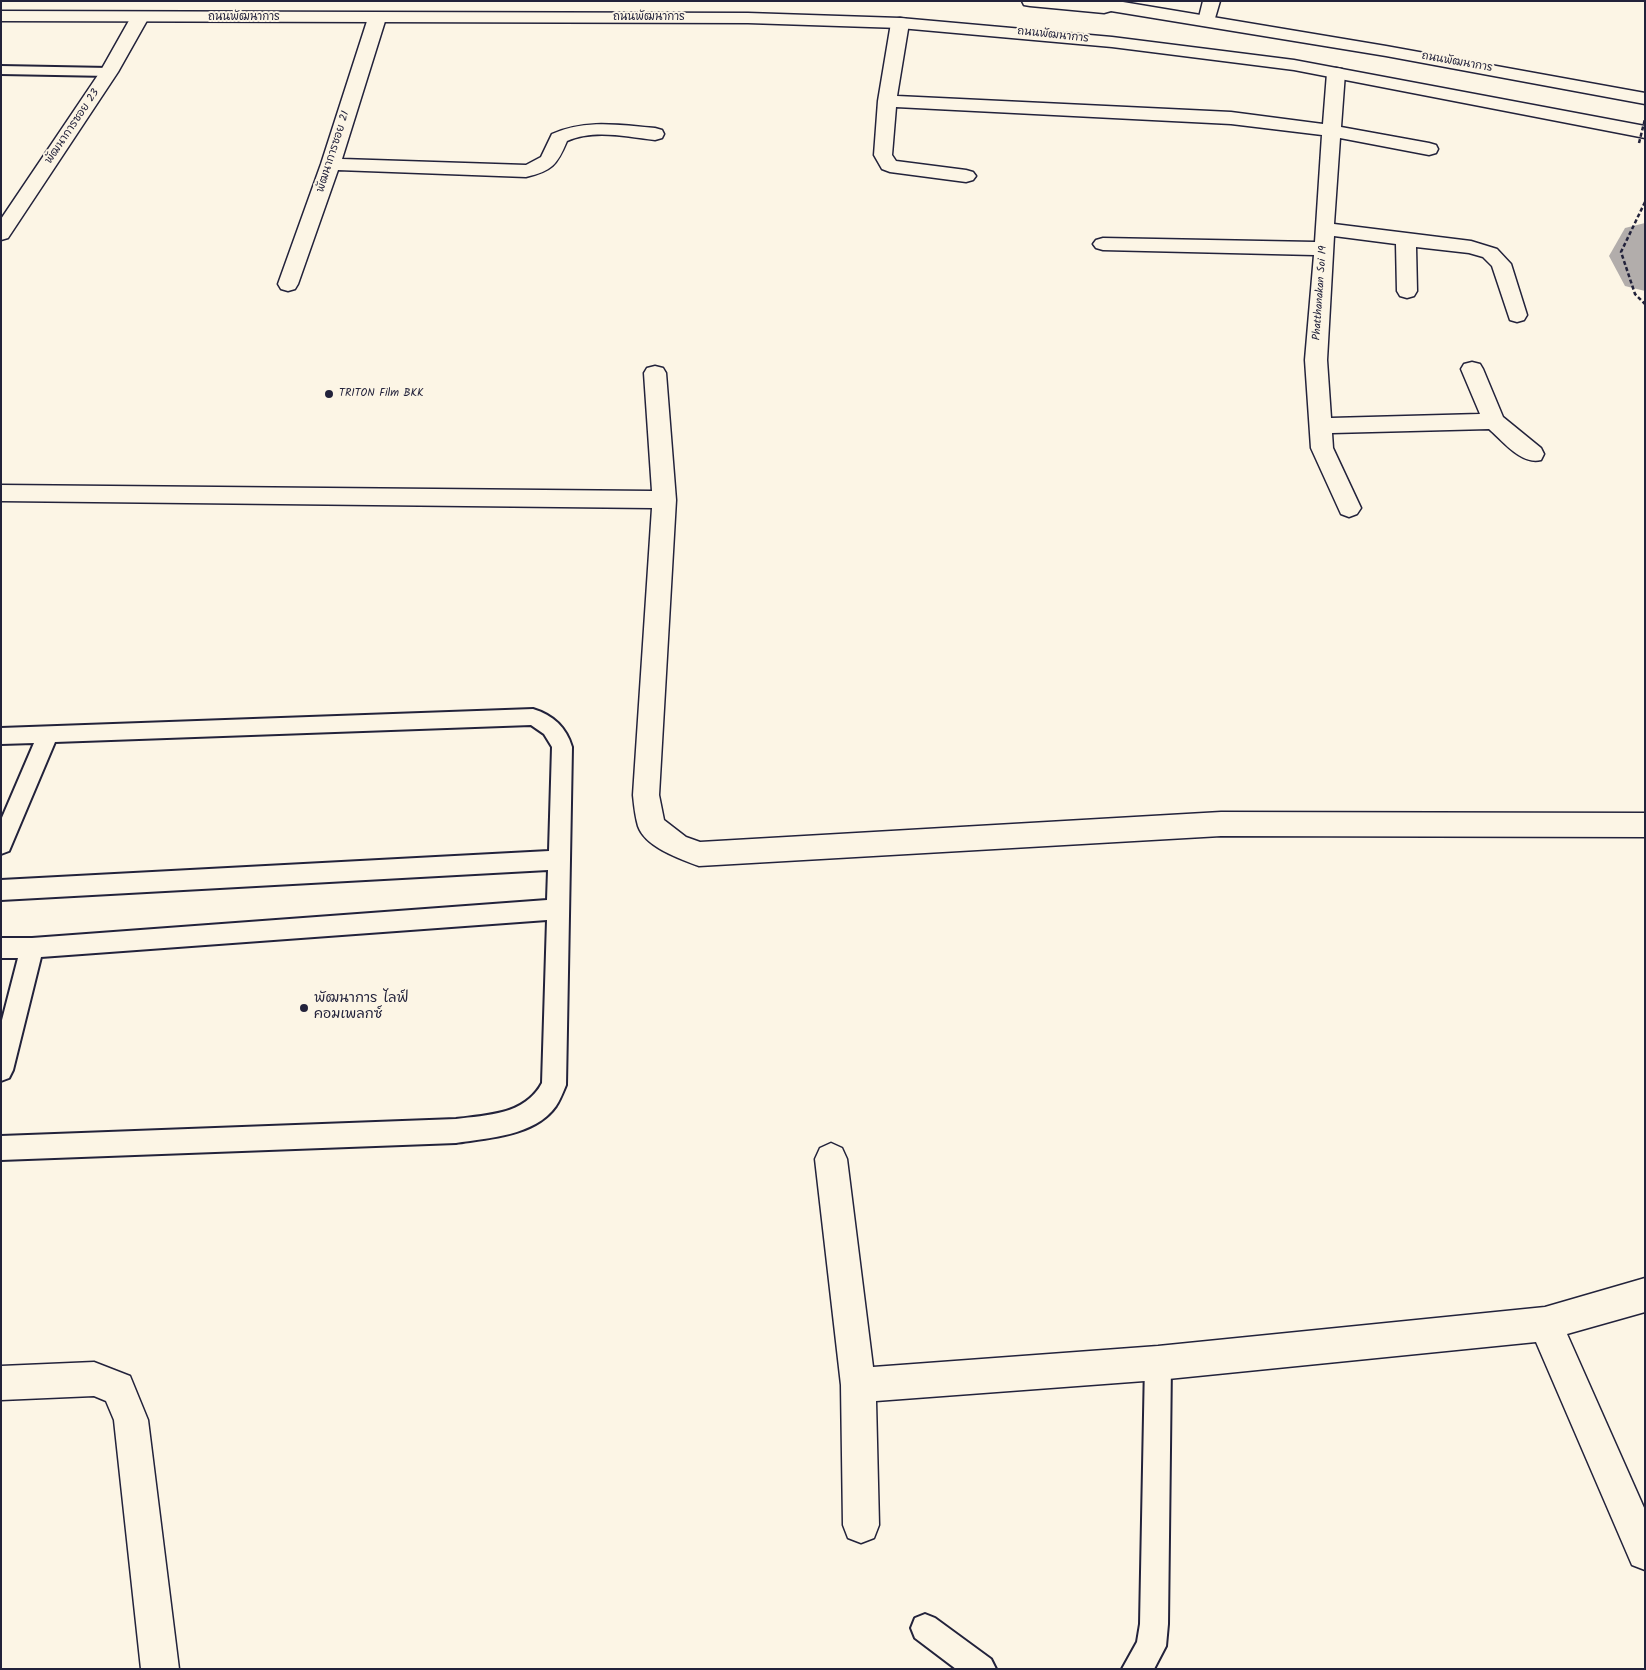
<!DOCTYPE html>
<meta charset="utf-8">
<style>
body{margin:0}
#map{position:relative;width:1646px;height:1670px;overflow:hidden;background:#fcf5e5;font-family:Kalam,sans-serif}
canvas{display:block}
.frame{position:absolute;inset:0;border:2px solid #22223b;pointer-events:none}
</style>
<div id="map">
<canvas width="1646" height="1670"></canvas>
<div class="frame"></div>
</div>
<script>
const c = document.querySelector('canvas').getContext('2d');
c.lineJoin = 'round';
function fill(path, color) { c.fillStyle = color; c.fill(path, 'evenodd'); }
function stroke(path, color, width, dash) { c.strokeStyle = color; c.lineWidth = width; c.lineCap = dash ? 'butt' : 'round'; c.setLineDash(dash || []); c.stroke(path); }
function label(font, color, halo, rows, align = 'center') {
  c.font = font + ' Kalam,"Playpen Sans Thai",sans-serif'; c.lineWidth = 4; c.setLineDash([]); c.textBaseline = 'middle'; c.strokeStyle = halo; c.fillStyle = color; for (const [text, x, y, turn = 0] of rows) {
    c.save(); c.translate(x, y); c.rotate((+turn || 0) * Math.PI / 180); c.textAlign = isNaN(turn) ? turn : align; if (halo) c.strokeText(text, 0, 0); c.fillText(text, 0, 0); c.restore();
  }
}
const river = new Path2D(`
 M1645 223V291L1625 286 1609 256 1625 228Z`);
const path = new Path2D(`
 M1645 202 1621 252 1635 294 1645 304`);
const service = new Path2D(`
 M1 66 109 68 116 72 109 76 1 74Z
 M533 709C553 715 566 727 572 747L566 1085C563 1092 560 1100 556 1106 535 1136 488 1138 456 1143L1 1160V1136L456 1119C487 1115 525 1115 542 1083L547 920 41 957 13 1070 9 1078 1 1081V1024L18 958H1V938H32L547 900 548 870 1 900V880L549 851 552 747 544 734 531 725 55 742 9 851 1 854V820L34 743 1 744V728Z
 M1158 1350 1167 1354 1171 1363 1168 1624 1166 1646 1154 1669H1122L1137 1642 1140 1624 1145 1363 1149 1354Z
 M925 1614 935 1618 991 1659 996 1669H956L915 1638 911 1628 915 1618Z`);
const minor = new Path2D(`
 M1203 1H1220L1213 25 1207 26 1201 25 1198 21Z
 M140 12 146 13 149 17 118 72 8 238 1 240V219L100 72 131 17 134 13Z
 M377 13 383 14 386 18 342 159 526 165 541 157 552 134C586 119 619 125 655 128L662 130 664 134 662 138 655 140C626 137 595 129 567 141 557 165 552 171 526 177L338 170 298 284 295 289 288 291 281 289 278 284 321 164 368 18 371 14Z
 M900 18 906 19 909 23 897 96 1231 112 1323 124 1327 73 1330 69 1336 68 1342 69 1345 73 1341 127 1429 143 1436 145 1438 149 1436 153 1429 155 1340 138 1334 224 1471 241 1497 249 1511 264 1527 315 1524 320 1517 322 1510 320 1492 266 1483 257 1469 253 1416 247 1417 291 1414 296 1407 298 1400 296 1397 291 1396 244 1334 236 1327 360 1331 418 1480 414 1461 369 1464 364 1472 362 1480 364 1483 369 1503 417 1541 448 1544 454 1541 460C1521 465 1503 441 1489 429L1332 433 1333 448 1361 508 1357 514 1349 517 1341 514 1311 448 1305 360 1314 255 1103 250 1096 248 1093 244 1096 240 1103 238 1315 242 1322 135 1231 124 896 107 892 155 896 161 966 170 973 172 976 176 973 180 966 182 890 172 882 169 874 155 878 101 891 23 894 19Z
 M655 366 663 368 666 373 676 500 659 795 664 820 686 837 700 842 1221 812 1645 813V837L1221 836 699 866C680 859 645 847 638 826 635 816 634 805 633 795L652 508 1 501V485L652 491 644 373 647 368Z
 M831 1143 842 1148 847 1159 873 1367 1158 1346 1545 1307 1645 1278V1312L1567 1334 1645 1510V1570L1632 1565 1536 1342 1158 1380 876 1401 879 1525 874 1538 861 1543 848 1538 843 1525 841 1385 815 1159 820 1148Z
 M94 1362 130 1376 148 1420 179 1669H141L114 1420 106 1401 94 1396 1 1400V1366Z`);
const secondary = new Path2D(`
 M1022 1H1117L1386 46 1645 93V104L1386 56 1111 11 1104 13 1030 6 1024 5Z
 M1 11 748 13 900 18 1112 37 1294 60 1645 126V138L1294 70 1112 47 900 28 748 23 1 21Z`);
const pathBridge = new Path2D(`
 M1639 143 1645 119`);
const markers = [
 [329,394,5,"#22223b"],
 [304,1008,5,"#22223b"]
];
const farStreetnames = [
 ["ถนนพัฒนาการ",244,18],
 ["ถนนพัฒนาการ",649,18],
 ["ถนนพัฒนาการ",1053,36,6],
 ["ถนนพัฒนาการ",1457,63,10],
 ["พัฒนาการซอย 23",73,127,-56],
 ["พัฒนาการซอย 21",334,152,-72],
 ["Phatthanakan Soi 19",1321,293,-86]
];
const farPoinames = [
 ["TRITON Film BKK",339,394]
];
const poiNames = [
 ["พัฒนาการ ไลฟ์",314,1000],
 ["คอมเพลกซ์",314,1016]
];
fill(river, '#b2adab');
stroke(service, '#22223b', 4);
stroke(minor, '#22223b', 3);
stroke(secondary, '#22223b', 3);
stroke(path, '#22223b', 2.5, [4, 2.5]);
fill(service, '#fcf5e5');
fill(minor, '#fcf5e5');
fill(secondary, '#fcf5e5');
stroke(pathBridge, '#22223b', 2.5, [4, 2.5]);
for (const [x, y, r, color] of markers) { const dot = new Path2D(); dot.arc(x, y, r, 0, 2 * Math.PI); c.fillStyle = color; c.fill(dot); stroke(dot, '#fcf5e5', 2); }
label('11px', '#22223b', '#fcf5e5', farStreetnames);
label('11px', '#22223b', '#fcf5e5', farPoinames, 'left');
label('14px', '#22223b', '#fcf5e5', poiNames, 'left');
</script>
